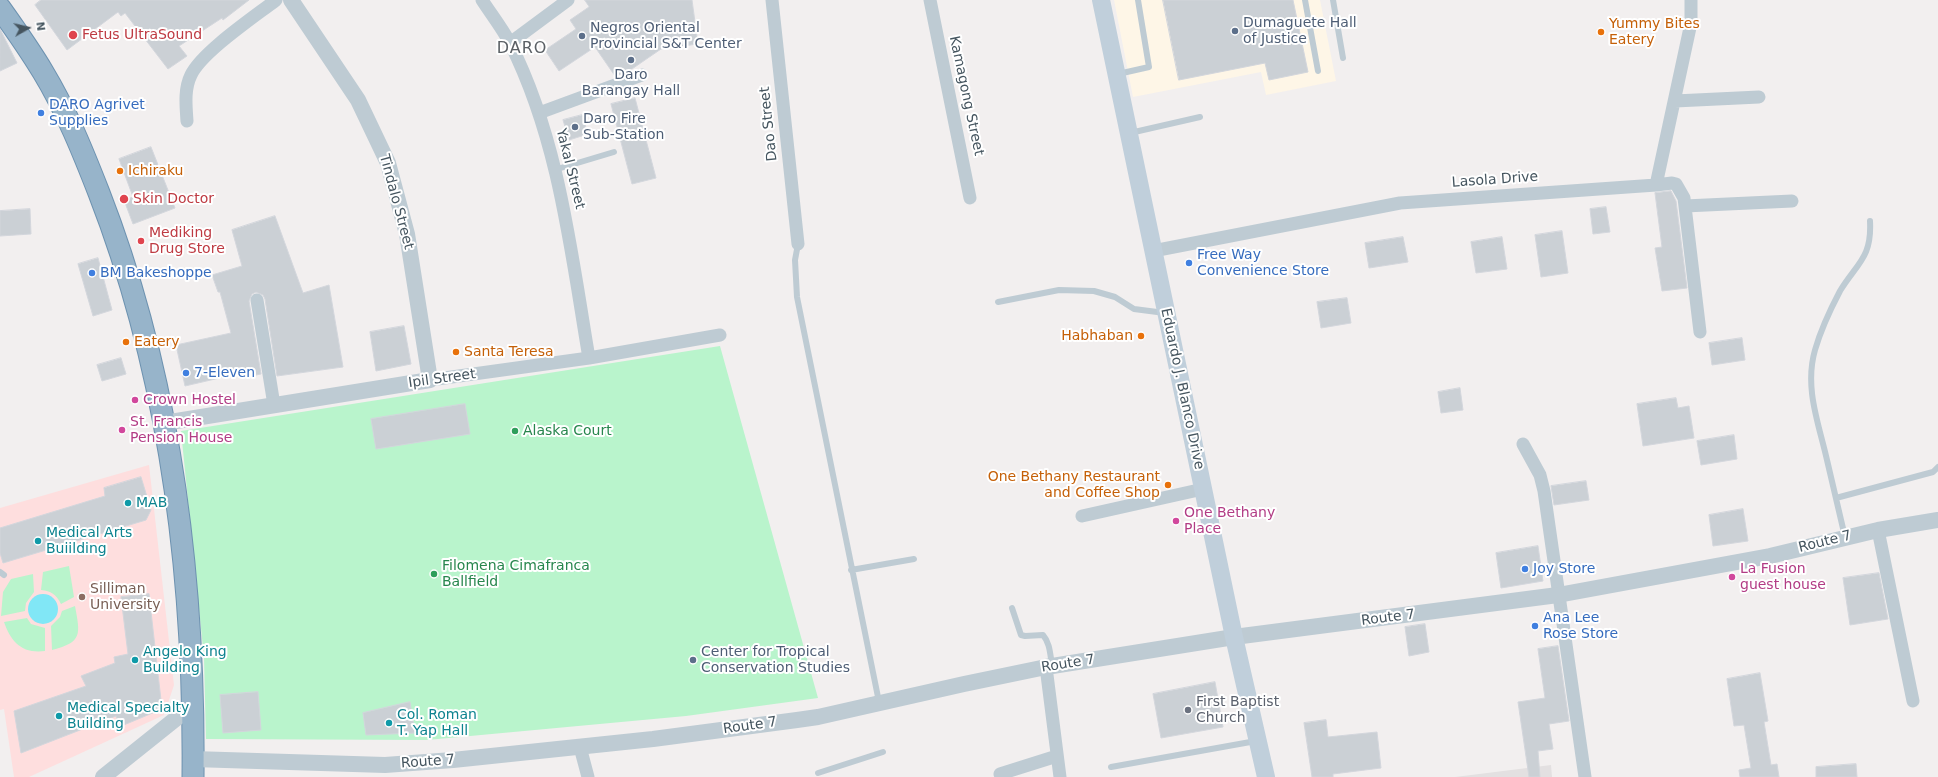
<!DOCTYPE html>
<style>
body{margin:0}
#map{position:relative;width:1938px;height:777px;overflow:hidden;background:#f2efef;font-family:"DejaVu Sans",sans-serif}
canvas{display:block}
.north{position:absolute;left:8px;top:8px;width:40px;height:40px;-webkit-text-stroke:3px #fff;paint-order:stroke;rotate:82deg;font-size:11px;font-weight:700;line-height:16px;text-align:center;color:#45555f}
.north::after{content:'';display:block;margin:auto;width:14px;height:18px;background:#45555f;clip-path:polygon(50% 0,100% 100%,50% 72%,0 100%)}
</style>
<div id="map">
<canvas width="1938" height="777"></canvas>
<div class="north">N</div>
</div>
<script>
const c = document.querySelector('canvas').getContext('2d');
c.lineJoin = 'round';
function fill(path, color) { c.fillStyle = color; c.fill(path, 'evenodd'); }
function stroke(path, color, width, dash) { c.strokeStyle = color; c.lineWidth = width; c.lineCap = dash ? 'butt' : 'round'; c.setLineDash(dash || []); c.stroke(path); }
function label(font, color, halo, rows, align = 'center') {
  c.font = font + ' "DejaVu Sans",sans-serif'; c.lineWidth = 4; c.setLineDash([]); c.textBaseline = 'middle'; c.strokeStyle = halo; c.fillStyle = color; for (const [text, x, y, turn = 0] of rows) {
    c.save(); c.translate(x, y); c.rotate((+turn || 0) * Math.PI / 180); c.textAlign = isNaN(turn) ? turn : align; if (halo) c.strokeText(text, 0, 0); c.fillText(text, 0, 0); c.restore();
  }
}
const commercial = new Path2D(`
 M1114 0H1320L1336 81 1266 95 1261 72 1133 97Z`);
const education = new Path2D(`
 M1551 765 1552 777H1455Z`);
const medical = new Path2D(`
 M149 465 174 685 164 715 29 777H14L4 709 0 710V508Z`);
const green = new Path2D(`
 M720 346 818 698 686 716 427 740 206 739 204 658 181 431Z
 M69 566 74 597 61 604C56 594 51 591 41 590L43 572Z
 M33 574 34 592 26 603 25 611 1 616 3 592 11 579Z
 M75 606C80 634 83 642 52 650L51 626 60 617 62 611Z
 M27 618 31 624 45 628V651C22 654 11 642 4 622Z`);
const water = new Path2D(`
 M28 609a15 15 0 1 1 30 0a15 15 0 1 1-30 0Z`);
const building = new Path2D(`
 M41 0H249L223 20 222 18 179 46 187 56 168 69 125 13 121 16 118 12 67 50 35 5Z
 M585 0H692L698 44 661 49 629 71 615 76 595 47 559 71 545 50 576 29 570 20 589 7Z
 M1163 0H1293L1308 72 1269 80 1265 63 1179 80Z
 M0 29 17 63 0 71Z
 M635 98 656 178 632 184 611 104Z
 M582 115 588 134 569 140 563 120Z
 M151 147 175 208 133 224 124 200 133 197 119 159Z
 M1671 191 1676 201 1687 288 1662 291 1655 248 1662 247 1655 193Z
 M1606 207 1610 232 1593 234 1590 209Z
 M30 209 31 234 0 236V211Z
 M275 216 303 293 329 285 343 367 277 376 265 299 263 295 256 292 252 294 249 301 261 374 242 378 241 373 185 386 176 345 231 333 220 292H218L212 275 242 266 232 230Z
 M1562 231 1568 273 1541 277 1535 235Z
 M1403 237 1408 262 1369 268 1365 243Z
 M1502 237 1507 269 1476 273 1471 242Z
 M98 258 112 310 93 316 78 264Z
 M1347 298 1351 323 1321 328 1317 302Z
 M404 326 411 364 376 371 370 332Z
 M1742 338 1745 360 1712 365 1709 343Z
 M121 358 126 374 102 381 97 365Z
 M1460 388 1463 410 1441 413 1438 392Z
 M1676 398 1678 408 1689 406 1694 438 1643 446 1637 404Z
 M465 404 470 434 376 449 371 419Z
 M1734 435 1737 459 1701 465 1697 441Z
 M141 477 151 510 146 520 3 563 0 553V528L105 496 104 488Z
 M1586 481 1589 500 1554 505 1551 486Z
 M1743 509 1748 541 1713 546 1709 515Z
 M1538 546 1543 581 1501 588 1496 553Z
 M1879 573 1888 619 1850 625 1843 578Z
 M149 594 162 709 119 727 116 716 21 753 14 711 86 686 81 676 115 663 114 657 128 654 121 597Z
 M1425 624 1429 652 1409 656 1405 627Z
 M1558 646 1569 721 1549 724 1553 749 1538 751 1540 777H1529L1518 702 1545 698 1538 649Z
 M1760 673 1768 721 1764 722 1771 765 1777 764 1779 777H1740L1739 770 1751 768 1744 725 1734 726 1727 679Z
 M1215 682 1223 727 1161 738 1153 694Z
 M258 692 261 730 223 733 220 695Z
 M410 702 415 733 366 735 363 713Z
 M1326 720 1328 737 1377 732 1381 768 1333 774V777H1312L1304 723Z
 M1856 764 1857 777H1816V767Z`);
const service = new Path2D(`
 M1305 0 1318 71
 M1333 0 1343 58
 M1118 74 1149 67 1138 0
 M1130 133 1200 117
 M554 170 614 152
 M798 244 795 260 797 297 879 702
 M998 302 1059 290 1094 291 1115 297 1134 309 1165 313
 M1836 498 1933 472 1938 467
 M1845 537C1839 512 1833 486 1827 460 1819 424 1804 388 1815 350 1821 329 1830 310 1840 291 1857 263 1872 258 1870 221
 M851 570 914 559
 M0 572 4 575
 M1012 608 1021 635 1025 636 1043 635C1050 643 1050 654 1052 665
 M1111 767 1256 741
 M818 773 883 752`);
const minor = new Path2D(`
 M482 0C491 14 502 28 510 43 559 140 571 252 589 358
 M772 0 798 244
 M930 0 970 198
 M510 43 568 0
 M1675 101 1759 97
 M539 113 642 75
 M187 121C186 106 184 89 191 75 202 52 254 17 276 0
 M1656 185 1672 183 1676 184 1684 198 1700 332
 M1685 206 1792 201
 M1153 251 1400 203 1656 185 1691 23V0
 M257 300 274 405
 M430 380 589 358 720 335
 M1523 444 1540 475 1544 491 1585 777
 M1082 516 1203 489
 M1878 530 1913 701
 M1046 667 1060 777
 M580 747 588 777
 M1000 774 1057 756`);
const tertiary = new Path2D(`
 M164 423 430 380 407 234 388 163 358 100 291 0
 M193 759 385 765 453 760 653 739 797 720 818 717 964 684 1046 667 1234 637 1558 595 1770 556 1878 530 1938 520
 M103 777 193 705`);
const secondary = new Path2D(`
 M1101 0 1234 637 1266 777`);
const trunk = new Path2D(`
 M0 8C15 29 30 50 43 72 66 110 83 152 99 193 171 378 195 579 193 777`);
const markers = [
 [1235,31,4,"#5c6f8a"],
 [1601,32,4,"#e8710a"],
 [73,35,5,"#e0444e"],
 [582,36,4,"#5c6f8a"],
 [631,60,4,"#5c6f8a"],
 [41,113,4,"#3f7fe0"],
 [575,127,4,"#5c6f8a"],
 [120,171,4,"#e8710a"],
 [124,199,5,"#e0444e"],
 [141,241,4,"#e0444e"],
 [1189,263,4,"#3f7fe0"],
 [92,273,4,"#3f7fe0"],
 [1141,336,4,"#e8710a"],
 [126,342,4,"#e8710a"],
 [456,352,4,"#e8710a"],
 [186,373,4,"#3f7fe0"],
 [135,400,4,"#d1479c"],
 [122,430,4,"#d1479c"],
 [515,431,4,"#2e9e5b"],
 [1168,485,4,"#e8710a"],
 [128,503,4,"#0f9aa8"],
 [1176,521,4,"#d1479c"],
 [38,541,4,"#0f9aa8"],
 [1525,569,4,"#3f7fe0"],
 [434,574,4,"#2e9e5b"],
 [1732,577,4,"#d1479c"],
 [82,597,4,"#8d6e63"],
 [1535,626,4,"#3f7fe0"],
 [135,660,4,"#0f9aa8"],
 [693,660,4,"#5c6f8a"],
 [1188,710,4,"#6b7280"],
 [59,716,4,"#0f9aa8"],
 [389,723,4,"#0f9aa8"]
];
const serviceNames = [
 ["Dumaguete Hall",1243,23],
 ["of Justice",1243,39],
 ["Negros Oriental",590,28],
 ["Provincial S&T Center",590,44],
 ["Daro",631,75,"center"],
 ["Barangay Hall",631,91,"center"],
 ["Daro Fire",583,119],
 ["Sub-Station",583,135],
 ["Center for Tropical",701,652],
 ["Conservation Studies",701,668]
];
const foodNames = [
 ["Yummy Bites",1609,24],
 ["Eatery",1609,40],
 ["Ichiraku",128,171],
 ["Habhaban",1133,336,"right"],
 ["Eatery",134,342],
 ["Santa Teresa",464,352],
 ["One Bethany Restaurant",1160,477,"right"],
 ["and Coffee Shop",1160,493,"right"]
];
const healthNames = [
 ["Fetus UltraSound",82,35],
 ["Skin Doctor",133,199],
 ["Mediking",149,233],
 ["Drug Store",149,249]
];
const streetNames = [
 ["Kamagong Street",966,96,78],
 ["Dao Street",769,124,-96],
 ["Yakal Street",570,169,76],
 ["Lasola Drive",1495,180,-4],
 ["Tindalo Street",396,202,75],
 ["Ipil Street",442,379,-8],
 ["Eduardo J. Blanco Drive",1182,389,78],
 ["Route 7",1825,542,-14],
 ["Route 7",1388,618,-7],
 ["Route 7",1068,664,-9],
 ["Route 7",750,726,-8],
 ["Route 7",428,762,-4]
];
const shopNames = [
 ["DARO Agrivet",49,105],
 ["Supplies",49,121],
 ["Free Way",1197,255],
 ["Convenience Store",1197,271],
 ["BM Bakeshoppe",100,273],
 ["7-Eleven",194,373],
 ["Joy Store",1533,569],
 ["Ana Lee",1543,618],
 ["Rose Store",1543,634]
];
const hotelNames = [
 ["Crown Hostel",143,400],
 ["St. Francis",130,422],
 ["Pension House",130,438],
 ["One Bethany",1184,513],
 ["Place",1184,529],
 ["La Fusion",1740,569],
 ["guest house",1740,585]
];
const leisureNames = [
 ["Alaska Court",523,431],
 ["Filomena Cimafranca",442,566],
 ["Ballfield",442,582]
];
const cultureNames = [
 ["MAB",136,503],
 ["Medical Arts",46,533],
 ["Buiilding",46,549],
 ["Angelo King",143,652],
 ["Building",143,668],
 ["Medical Specialty",67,708],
 ["Building",67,724],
 ["Col. Roman",397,715],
 ["T. Yap Hall",397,731]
];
const educationNames = [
 ["Silliman",90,589],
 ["University",90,605]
];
const worshipNames = [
 ["First Baptist",1196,702],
 ["Church",1196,718]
];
const quarterNames = [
 ["DARO",522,49]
];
fill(commercial, '#fef6e7');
fill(education, '#e3e0e1');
fill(medical, '#fedede');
fill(green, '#b9f4cc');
fill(water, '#81e7f6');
fill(building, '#cbd0d5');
stroke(building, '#d3d6dc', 1);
stroke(trunk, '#6d92b0', 23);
stroke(service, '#becbd3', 6);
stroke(minor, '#becbd3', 13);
stroke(tertiary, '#becbd3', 16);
stroke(secondary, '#c0cfdb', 18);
stroke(trunk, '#97b4ca', 21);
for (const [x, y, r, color] of markers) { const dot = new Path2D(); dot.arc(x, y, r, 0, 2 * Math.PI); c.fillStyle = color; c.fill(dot); stroke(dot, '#fff', 1.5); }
label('14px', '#4e5e75', '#fff', serviceNames, 'left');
label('14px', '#c56008', '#fff', foodNames, 'left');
label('14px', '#be3a42', '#fff', healthNames, 'left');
label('14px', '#45555f', '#fff', streetNames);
label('14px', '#366cbe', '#fff', shopNames, 'left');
label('14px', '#b23c85', '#fff', hotelNames, 'left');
label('14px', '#27864d', '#fff', leisureNames, 'left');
label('14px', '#0d838f', '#fff', cultureNames, 'left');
label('14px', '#785e54', '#fff', educationNames, 'left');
label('14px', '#5b616d', '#fff', worshipNames, 'left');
c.letterSpacing = '1px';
label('16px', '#5b6065', '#fff', quarterNames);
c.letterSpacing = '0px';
</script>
